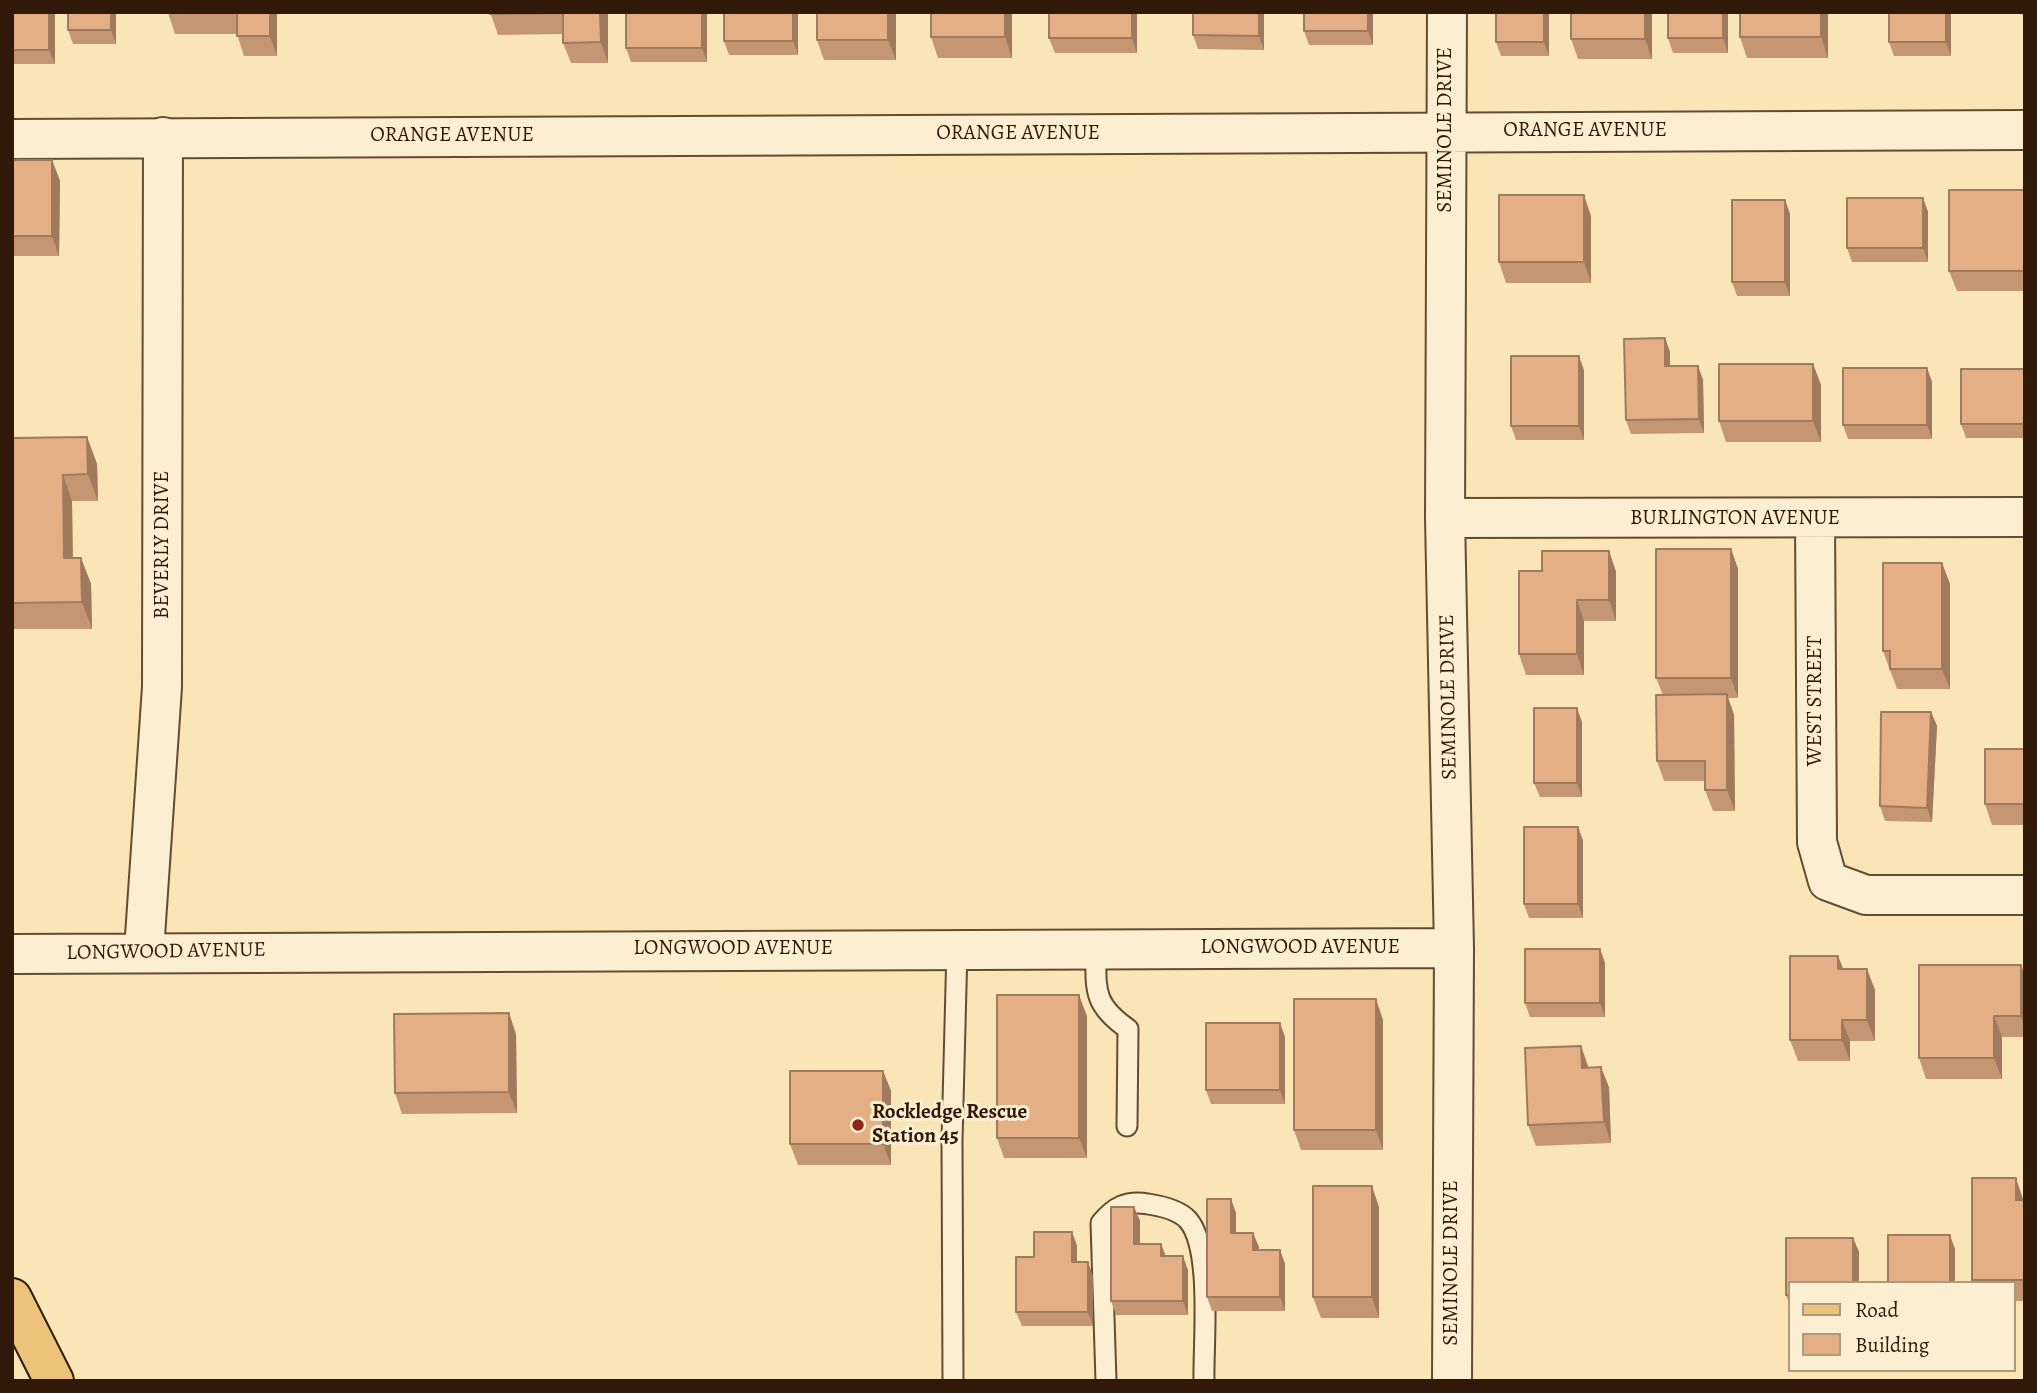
<!DOCTYPE html>
<style>
body{margin:0}
#map{position:relative;width:2037px;height:1393px;overflow:hidden;background:#fae5b6;font-family:Alegreya,serif}
canvas{display:block}
.frame{position:absolute;inset:0;border:14px solid #311909;pointer-events:none}
.legend{position:absolute;left:1788px;top:1281px;width:228px;height:91px;box-sizing:border-box;background:#fceed0;border:2px solid #ab9980;margin:0;padding:9px 12px;list-style:none;font-size:21px;color:#311909}
.legend li{display:flex;align-items:center;gap:14px;height:35px}
.legend b{width:35px;border:2px solid #ab9980}
</style>
<div id="map">
<canvas width="2037" height="1393"></canvas>
<div class="frame"></div>
<ul class="legend">
<li><b style="height:9px;background:#edc27b"></b>Road</li>
<li><b style="height:19px;background:#e4af85"></b>Building</li>
</ul>
</div>
<script>
const c = document.querySelector('canvas').getContext('2d');
c.lineJoin = 'round';
function stroke(path, color, width, dash) { c.strokeStyle = color; c.lineWidth = width; c.lineCap = dash ? 'butt' : 'round'; c.setLineDash(dash || []); c.stroke(path); }
function fill(path, color) { c.fillStyle = color; c.fill(path, 'evenodd'); }
function label(font, color, halo, rows, align = 'center') {
  c.font = font + ' Alegreya,serif'; c.lineWidth = 6; c.setLineDash([]); c.textBaseline = 'middle'; c.strokeStyle = halo; c.fillStyle = color; for (const [text, x, y, turn = 0] of rows) {
    c.save(); c.translate(x, y); c.rotate((+turn || 0) * Math.PI / 180); c.textAlign = isNaN(turn) ? turn : align; if (halo) c.strokeText(text, 0, 0); c.fillText(text, 0, 0); c.restore();
  }
}
const lane = new Path2D(`
 M1096 948C1096 989 1092 1004 1128 1029L1127 1126
 M953 1381 952 1141 957 948
 M1106 1381 1101 1223C1114 1207 1127 1200 1148 1204 1161 1206 1179 1210 1188 1220 1213 1249 1203 1342 1204 1381`);
const street = new Path2D(`
 M1447 12 1445 518 1454 948 1452 1381
 M12 139 2025 130
 M1445 518 2025 517
 M1815 520 1817 842 1828 881 1866 895H2025
 M144 951 162 687 163 137
 M12 954 1454 948`);
const primary = new Path2D(`
 M12 1298 54 1381`);
const wall = new Path2D(`
 M12 12H55V64H12Z
 M116 12V44H73L68 30Z
 M277 12V56H244L237 34H175L168 13Z
 M490 12H608V63H571L563 43V34L498 35Z
 M707 12V62H631L626 48Z
 M798 12V55H729L724 41Z
 M896 12V60H824L817 40Z
 M1012 12V58H938L931 37Z
 M1137 12V53H1055L1049 38Z
 M1264 12V50L1198 49 1193 35Z
 M1373 12V45H1309L1304 31Z
 M1549 12V56H1501L1496 42Z
 M1652 12V59H1578L1571 39Z
 M1728 12V53H1673L1668 38Z
 M1828 12V58H1747L1740 37Z
 M1951 12V56H1894L1889 42Z
 M12 160H52L60 181 59 256H12Z
 M2025 190V291H1957L1949 271Z
 M1923 198 1928 212V262H1852L1847 248Z
 M1785 200 1790 214V296H1737L1732 282Z
 M1591 216V283H1506L1499 262Z
 M1665 338 1670 352V366H1698L1703 380 1704 433 1631 434 1626 420Z
 M1813 364 1821 385V442H1726L1719 421Z
 M1927 368 1932 382V439H1848L1843 425Z
 M2025 369V438H1966L1961 424Z
 M1584 370V440H1516L1511 426Z
 M87 437 97 464 98 501H72L73 558H81L91 584 92 629H12V438Z
 M1731 549 1738 569V698H1728L1734 715 1735 811H1713L1705 790V781H1664L1657 761 1663 695 1656 678Z
 M1609 551 1616 572V621H1584V675H1526L1519 654 1542 571Z
 M1942 563 1950 584V689H1897L1883 651Z
 M1931 712 1937 726 1932 822 1885 821 1880 806Z
 M1582 722V797H1540L1534 783Z
 M2025 749V825H1992L1985 804Z
 M1578 827 1583 841V918H1529L1524 904Z
 M1600 949 1605 963V1017H1530L1525 1003Z
 M1838 956 1843 969 1875 990V1041H1850V1061H1798L1790 1040Z
 M2021 965 2025 976V1037H2002V1079H1926L1919 1058Z
 M1087 1016V1158H1004L997 1138Z
 M1383 1020V1150H1301L1294 1130Z
 M1280 1023 1285 1037V1104H1211L1206 1090Z
 M516 1034 517 1113 402 1114 395 1093Z
 M1581 1046 1588 1067 1609 1087 1611 1143 1536 1146 1528 1125Z
 M883 1071 891 1091V1165H798L790 1144Z
 M2023 1200H2025V1301H2014V1283H1973L1972 1280Z
 M1134 1207 1140 1221V1244H1161L1166 1256 1188 1270V1315H1116L1111 1301Z
 M1379 1207V1318H1321L1313 1297Z
 M1236 1213V1233H1253L1259 1250H1280L1285 1264V1311H1212L1207 1297Z
 M1072 1232 1077 1246V1262H1088L1093 1277V1326H1022L1016 1312 1034 1257Z
 M1786 1238H1853L1859 1252V1283H1790V1306L1786 1295Z`);
const shadedWall = new Path2D(`
 M49 12H55V64L49 50Z
 M111 12H116V44L111 30Z
 M270 12H277V56L270 36Z
 M600 12H608V63L601 42Z
 M702 12H707V62L702 48Z
 M793 12H798V55L793 41Z
 M888 12H896V60L888 40Z
 M1005 12H1012V58L1005 37Z
 M1132 12H1137V53L1132 38Z
 M1259 12H1264V50L1259 36Z
 M1368 12H1373V45L1368 31Z
 M1544 12H1549V56L1544 42Z
 M1645 12H1652V59L1645 39Z
 M1723 12H1728V53L1723 38Z
 M1821 12H1828V58L1821 37Z
 M1946 12H1951V56L1946 42Z
 M52 160 60 181 59 256 52 236Z
 M1584 195 1591 216V283L1584 262Z
 M1923 198 1928 212V262L1923 248Z
 M1785 200 1790 214V296L1785 282Z
 M1665 338 1670 352V380L1665 366Z
 M1579 356 1584 370V440L1579 426Z
 M1813 364 1821 385V442L1813 421Z
 M1698 366 1703 380 1704 433 1699 419Z
 M1927 368 1932 382V439L1927 425Z
 M87 437 97 464 98 501 88 474Z
 M63 475 72 501 73 585 64 558Z
 M1731 549 1738 569V698L1731 678Z
 M1609 551 1616 572V621L1609 600Z
 M81 558 91 584 92 629 82 602Z
 M1942 563 1950 584V689L1942 669Z
 M1577 600 1584 621V675L1577 654Z
 M1727 694 1734 715 1735 811 1727 790Z
 M1577 708 1582 722V797L1577 783Z
 M1931 712 1937 726 1932 822 1927 808Z
 M1578 827 1583 841V918L1578 904Z
 M1600 949 1605 963V1017L1600 1003Z
 M1838 956 1846 976 1838 969Z
 M2021 965 2025 976V1027L2021 1016Z
 M1867 969 1875 990V1041L1867 1020Z
 M1079 995 1087 1016V1158L1079 1138Z
 M1376 999 1383 1020V1150L1376 1130Z
 M509 1013 516 1034 517 1113 509 1092Z
 M1994 1016 2002 1037V1079L1994 1058Z
 M1842 1020 1850 1041V1061L1842 1040Z
 M1280 1023 1285 1037V1104L1280 1090Z
 M1581 1046 1588 1066 1589 1088 1582 1068Z
 M1601 1067 1609 1087 1611 1143 1604 1122Z
 M883 1071 891 1091V1165L883 1144Z
 M2016 1178 2023 1199V1220L2016 1200Z
 M1372 1186 1379 1207V1318L1372 1297Z
 M1231 1199 1236 1213V1247L1231 1233Z
 M1134 1207 1140 1221V1258L1134 1244Z
 M1072 1232 1077 1246V1277L1072 1262Z
 M1253 1233 1259 1247V1264L1253 1250Z
 M1950 1235 1955 1249V1283H1950Z
 M1853 1238 1859 1252V1283H1853Z
 M1161 1244 1166 1258 1161 1256Z
 M1280 1250 1285 1264V1311L1280 1297Z
 M1183 1256 1188 1270V1315L1183 1301Z
 M1088 1262 1093 1277V1326L1088 1312Z`);
const building = new Path2D(`
 M12 12H49V50H12Z
 M68 12H111V30H68Z
 M168 12H270V36H237V13H168Z
 M490 12H600L601 42 563 43V13L490 14Z
 M626 12H702V48H626Z
 M724 12H793V41H724Z
 M817 12H888V40H817Z
 M931 12H1005V37H931Z
 M1049 12H1132V38H1049Z
 M1193 12H1259V36L1193 35Z
 M1304 12H1368V31H1304Z
 M1496 12H1544V42H1496Z
 M1571 12H1645V39H1571Z
 M1668 12H1723V38H1668Z
 M1740 12H1821V37H1740Z
 M1889 12H1946V42H1889Z
 M12 160H52V236H12Z
 M1949 190H2025V271H1949Z
 M1499 195H1584V262H1499Z
 M1847 198H1923V248H1847Z
 M1732 200H1785V282H1732Z
 M1665 338V366H1698L1699 419 1626 420 1624 339Z
 M1511 356H1579V426H1511Z
 M1719 364H1813V421H1719Z
 M1843 368H1927V425H1843Z
 M1961 369H2025V424H1961Z
 M87 437 88 474 63 475 64 558H81L82 602 12 603V438Z
 M1656 549H1731V678H1656Z
 M1542 551H1609V600H1577V654H1519V571H1542Z
 M1883 563H1942V669H1890V651H1883Z
 M1727 694V790H1705V761H1657L1656 695Z
 M1534 708H1577V783H1534Z
 M1881 712H1931L1927 808 1880 806Z
 M1985 749H2025V804H1985Z
 M1524 827H1578V904H1524Z
 M1525 949H1600V1003H1525Z
 M1790 956H1838V969H1867V1020H1842V1040H1790Z
 M1919 965H2021V1016H1994V1058H1919Z
 M997 995H1079V1138H997Z
 M1294 999H1376V1130H1294Z
 M509 1013V1092L395 1093 394 1014Z
 M1206 1023H1280V1090H1206Z
 M1581 1046 1582 1068 1601 1067 1604 1122 1528 1125 1525 1048Z
 M790 1071H883V1144H790Z
 M1972 1178H2016V1200H2025V1280H1972Z
 M1313 1186H1372V1297H1313Z
 M1207 1199H1231V1233H1253V1250H1280V1297H1207Z
 M1111 1207H1134V1244H1161V1256H1183V1301H1111Z
 M1034 1232H1072V1262H1088V1312H1016V1257H1034Z
 M1888 1235H1950V1283H1888Z
 M1786 1238H1853V1283H1790V1295H1786Z`);
const markers = [
 [858,1125,7,"#8f2418"]
];
const streetNames = [
 ["SEMINOLE DRIVE",1446,130,-90],
 ["ORANGE AVENUE",1585,131],
 ["ORANGE AVENUE",1018,134],
 ["ORANGE AVENUE",452,136],
 ["BURLINGTON AVENUE",1735,519],
 ["BEVERLY DRIVE",163,545,-90],
 ["SEMINOLE DRIVE",1449,697,-91],
 ["WEST STREET",1816,701,-90],
 ["LONGWOOD AVENUE",1300,948],
 ["LONGWOOD AVENUE",733,949],
 ["LONGWOOD AVENUE",166,952,-1],
 ["SEMINOLE DRIVE",1452,1263,-90]
];
const poiNames = [
 ["Rockledge Rescue",872,1113],
 ["Station 45",872,1137]
];
stroke(lane, '#634c34', 23);
stroke(street, '#634c34', 42);
stroke(primary, '#311909', 42);
stroke(lane, '#fceed0', 19);
stroke(street, '#fceed0', 38);
stroke(primary, '#edc27b', 38);
fill(wall, '#c49672');
fill(shadedWall, '#a07a5d');
fill(building, '#e4af85');
stroke(building, '#a07a5d', 2);
for (const [x, y, r, color] of markers) { const dot = new Path2D(); dot.arc(x, y, r, 0, 2 * Math.PI); c.fillStyle = color; c.fill(dot); stroke(dot, '#fceed0', 2.5); }
label('21px', '#311909', '#fceed0', streetNames);
label('bold 21px', '#311909', '#fceed0', poiNames, 'left');
</script>
